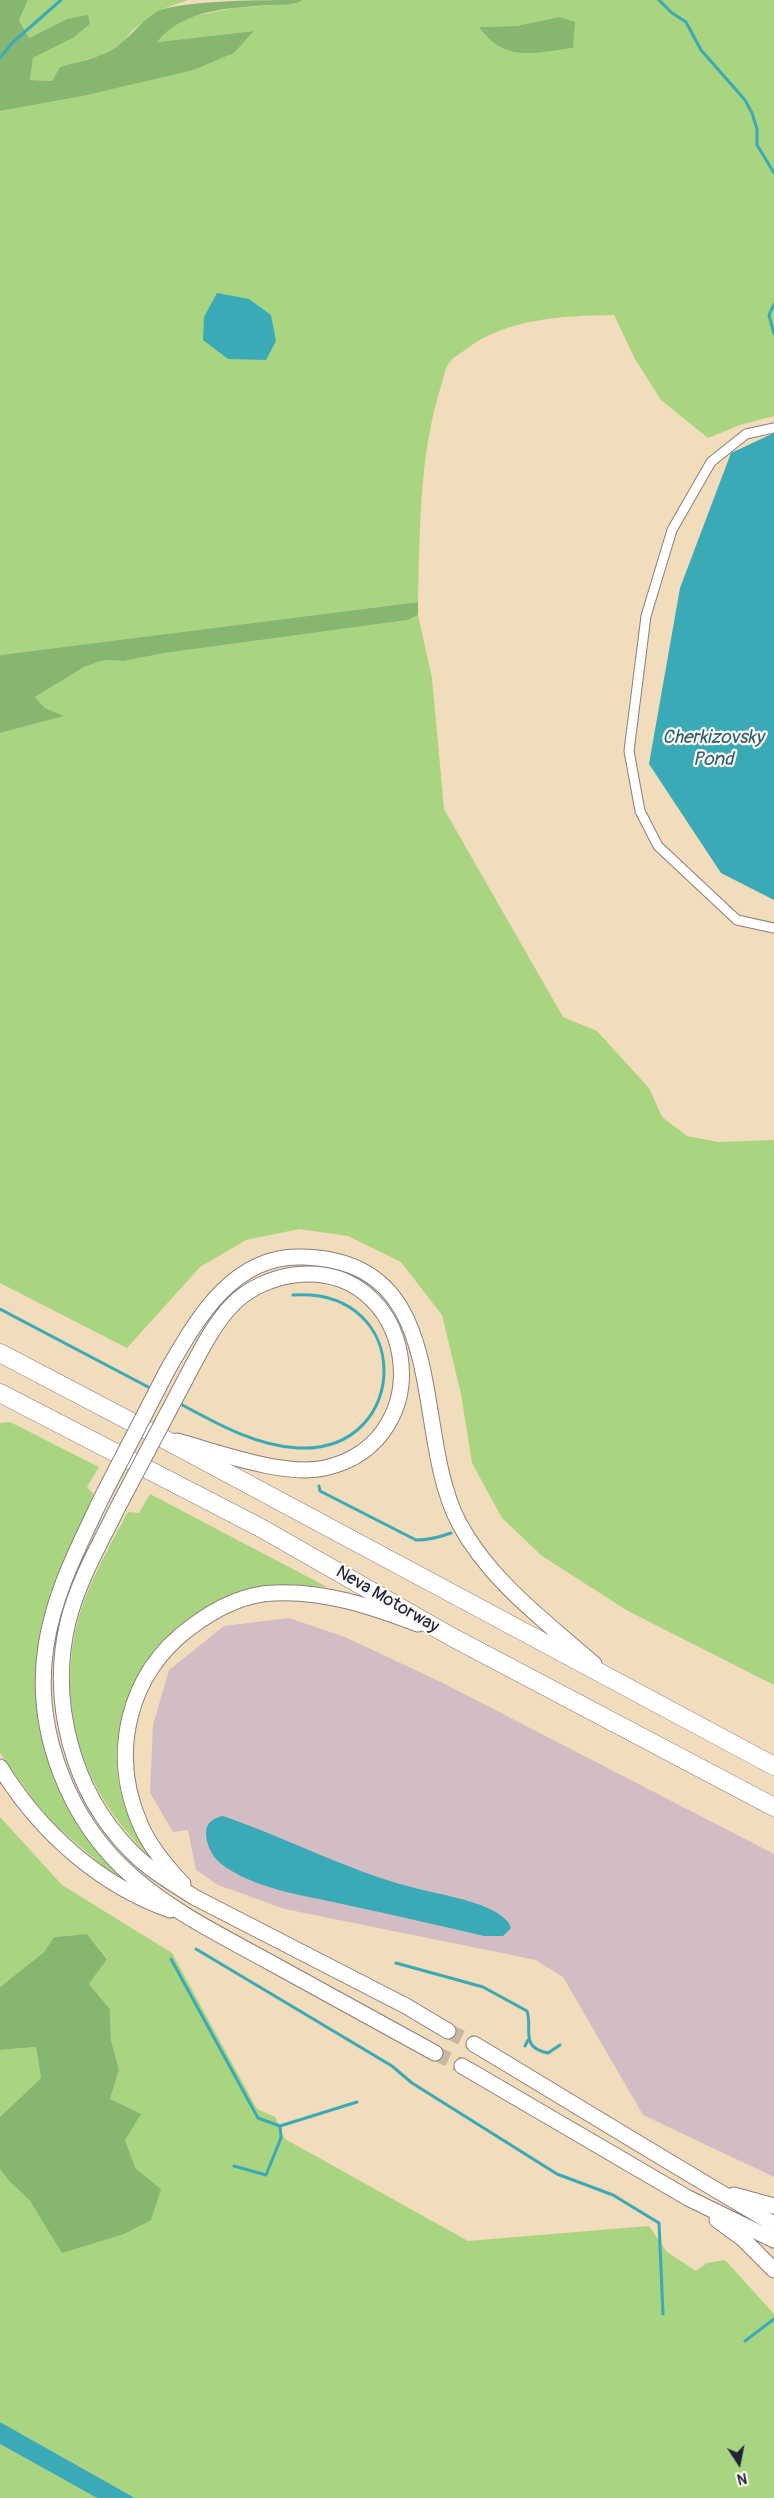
<!DOCTYPE html>
<style>
body{margin:0}
#map{position:relative;width:774px;height:2498px;overflow:hidden;background:#f1dcbb;font-family:Pangolin,sans-serif}
canvas{display:block}
.north{position:absolute;left:714px;top:2438px;width:50px;height:50px;-webkit-text-stroke:4px #fdfcf7;paint-order:stroke;rotate:169deg;font-size:14px;font-weight:700;line-height:20px;text-align:center;color:#22223b}
.north::after{content:'';display:block;margin:auto;width:18px;height:22px;background:#22223b;clip-path:polygon(50% 0,100% 100%,50% 72%,0 100%)}
</style>
<div id="map">
<canvas width="774" height="2498"></canvas>
<div class="north">N</div>
</div>
<script>
const c = document.querySelector('canvas').getContext('2d');
c.lineJoin = 'round';
function fill(path, color) { c.fillStyle = color; c.fill(path, 'evenodd'); }
function stroke(path, color, width, dash) { c.strokeStyle = color; c.lineWidth = width; c.lineCap = dash ? 'butt' : 'round'; c.setLineDash(dash || []); c.stroke(path); }
function label(font, color, halo, rows, align = 'center') {
  c.font = font + ' Pangolin,sans-serif'; c.lineWidth = 4.5; c.setLineDash([]); c.textBaseline = 'middle'; c.strokeStyle = halo; c.fillStyle = color; for (const [text, x, y, turn = 0] of rows) {
    c.save(); c.translate(x, y); c.rotate((+turn || 0) * Math.PI / 180); c.textAlign = isNaN(turn) ? turn : align; if (halo) c.strokeText(text, 0, 0); c.fillText(text, 0, 0); c.restore();
  }
}
const industrial = new Path2D(`
 M289 1618 345 1637 443 1683 774 1854V2177L643 2115 563 1977 536 1960 285 1909 218 1885 196 1870 188 1830 173 1832 150 1793 153 1725 169 1670 224 1626Z`);
const green = new Path2D(`
 M28 0H188L160 10 133 30 121 44 102 55 60 67 52 81 30 80 33 58 73 38 90 24 67 19 29 38 19 20Z
 M303 0H774V416L740 425 708 438 661 400 635 359 614 315C562 316 506 318 465 350 460 354 453 357 450 362 445 367 444 377 442 383 419 453 420 529 418 602L0 655V111L83 96 194 70 234 53 254 31 156 42 171 27 190 17 234 8 288 4ZM559 17 573 48 562 49 480 27 516 26Z
 M418 615 432 678 444 809 563 1017 597 1031 649 1088 662 1117 687 1136 718 1142 774 1140V1685L628 1611 542 1556 502 1518 472 1463 461 1394 442 1315 401 1262 348 1236 299 1229 246 1240 200 1267 127 1348 0 1283V733L63 716 45 708 35 697 84 667 104 660 124 661 165 653 408 620Z
 M10 1422 99 1467 87 1487 95 1496 70 1548 37 1702C42 1744 55 1785 76 1821 91 1845 113 1864 132 1884L105 1868 55 1825 35 1802 0 1753V1423Z
 M150 1494 327 1587 286 1585 261 1588 214 1604 177 1628 161 1643 145 1665 119 1743 159 1865C92 1804 58 1729 74 1638 82 1593 107 1551 128 1512L139 1513Z
 M0 1817 62 1885 172 1953 257 2109 275 2117 285 2139 468 2241 649 2226 667 2252 696 2271 707 2263 725 2260 774 2314V2498H135L0 2422V2169L8 2180 30 2201 63 2253 136 2169 110 2099 119 2070 111 2040 110 2009 89 1984 107 1958 87 1934 54 1937 44 1952 0 1987Z
 M36 2047 41 2078 0 2117V2050Z
 M0 2444 97 2498H0Z`);
const forest = new Path2D(`
 M0 0H28L19 20 29 38 67 19 88 15 90 24 73 38 33 58 30 80 52 81 60 67C80 61 103 58 120 44 134 33 144 18 160 10 192 0 265 0 303 0 294 5 280 5 270 5 230 8 183 9 157 42L254 31 234 53 194 70 83 96 0 111Z
 M559 17 575 22 573 48C535 52 506 64 479 27L516 26Z
 M418 602V615L408 620 165 653 124 661 104 660 84 667 35 697 45 708 64 716 0 733V655Z
 M87 1934 107 1959 89 1984 110 2009 111 2040 119 2070 110 2099 141 2114 125 2140 136 2169 161 2189 151 2220 124 2234 62 2253 30 2201 8 2180 0 2169V2117L41 2078 36 2047 0 2050V1987L44 1952 54 1937Z`);
const water = new Path2D(`
 M217 293 249 299 271 315 276 341 266 360 228 359 203 340 204 317Z
 M774 433V900L721 873 649 764 680 588 731 453Z
 M223 1816C290 1839 354 1874 423 1890 443 1895 505 1905 511 1928L503 1936H484C437 1925 390 1914 342 1904 303 1895 253 1889 220 1863 212 1856 206 1844 206 1833 206 1822 214 1818 223 1816Z
 M0 2422 135 2498H97L0 2444Z`);
const stream = new Path2D(`
 M659 0 672 13 686 22 701 50 745 100 752 113 757 129V145L774 173
 M0 58 12 43 61 0
 M774 304 769 315 774 334
 M0 1309 152 1389
 M177 1402C214 1422 255 1446 298 1448 412 1453 415 1287 293 1295
 M319 1486 320 1491 416 1540C428 1540 440 1537 451 1533
 M196 1949 392 2066 412 2083 557 2174 613 2195 659 2223 663 2314
 M171 1959 258 2118 280 2126 357 2102
 M396 1963 483 1987 527 2011C533 2029 519 2047 548 2053L560 2045
 M525 2046 528 2040
 M234 2166 266 2175 281 2138 280 2126
 M745 2341 774 2319`);
const primaryTunnel = new Path2D(`
 M448 2031 474 2044
 M435 2053 462 2066`);
const minor = new Path2D(`
 M774 428 746 434 711 462 672 530 646 616 629 751 640 811 658 846 737 920 774 928`);
const primary = new Path2D(`
 M167 1371C197 1319 233 1254 303 1257 455 1261 410 1430 459 1523 490 1581 545 1621 594 1664
 M177 1441C217 1452 284 1477 325 1468 446 1440 414 1259 294 1275 272 1278 249 1288 233 1304 212 1326 199 1354 185 1380
 M101 1499C79 1546 54 1593 46 1646 33 1730 68 1821 133 1877 174 1913 226 1938 273 1964 327 1994 381 2023 435 2053
 M118 1507C100 1544 78 1581 68 1622 49 1701 72 1791 130 1850 148 1869 172 1883 194 1897L406 2006 448 2031
 M0 1767C39 1831 99 1885 170 1910
 M183 1884C167 1867 150 1847 141 1826 109 1755 127 1674 191 1627 215 1609 244 1594 274 1593 323 1590 373 1607 418 1624
 M474 2044C574 2104 673 2165 774 2224
 M462 2066 688 2198 774 2240
 M734 2195 774 2206
 M717 2220 743 2239 774 2270`);
const motorway = new Path2D(`
 M0 1353 162 1438 774 1766
 M0 1393 261 1528 450 1636 774 1807`);
const primaryBridge = new Path2D(`
 M101 1499 167 1371
 M118 1507 185 1380`);
const streetNames = [
 ["Neva Motorway",387,1600,30]
];
const waterNames = [
 ["Cherkizovsky",713,738],
 ["Pond",713,760]
];
fill(industrial, '#d2bdc5');
fill(green, '#a9d581');
fill(forest, '#86b66f');
fill(water, '#3aaab6');
stroke(stream, '#3aaab6', 3);
stroke(primaryTunnel, '#c8b7a1', 15, [15, 8]);
stroke(minor, '#8a7f7b', 11);
stroke(primary, '#8a7f7b', 17);
stroke(motorway, '#8a7f7b', 19);
stroke(minor, '#fff', 9);
stroke(primary, '#fff', 15);
stroke(motorway, '#fff', 18);
stroke(primaryBridge, '#8a7f7b', 17, []);
stroke(primaryBridge, '#fff', 15);
label('18px', '#22223b', '#fdfcf7', streetNames);
label('italic 19px', '#2d5f72', '#fdfcf7', waterNames);
</script>
